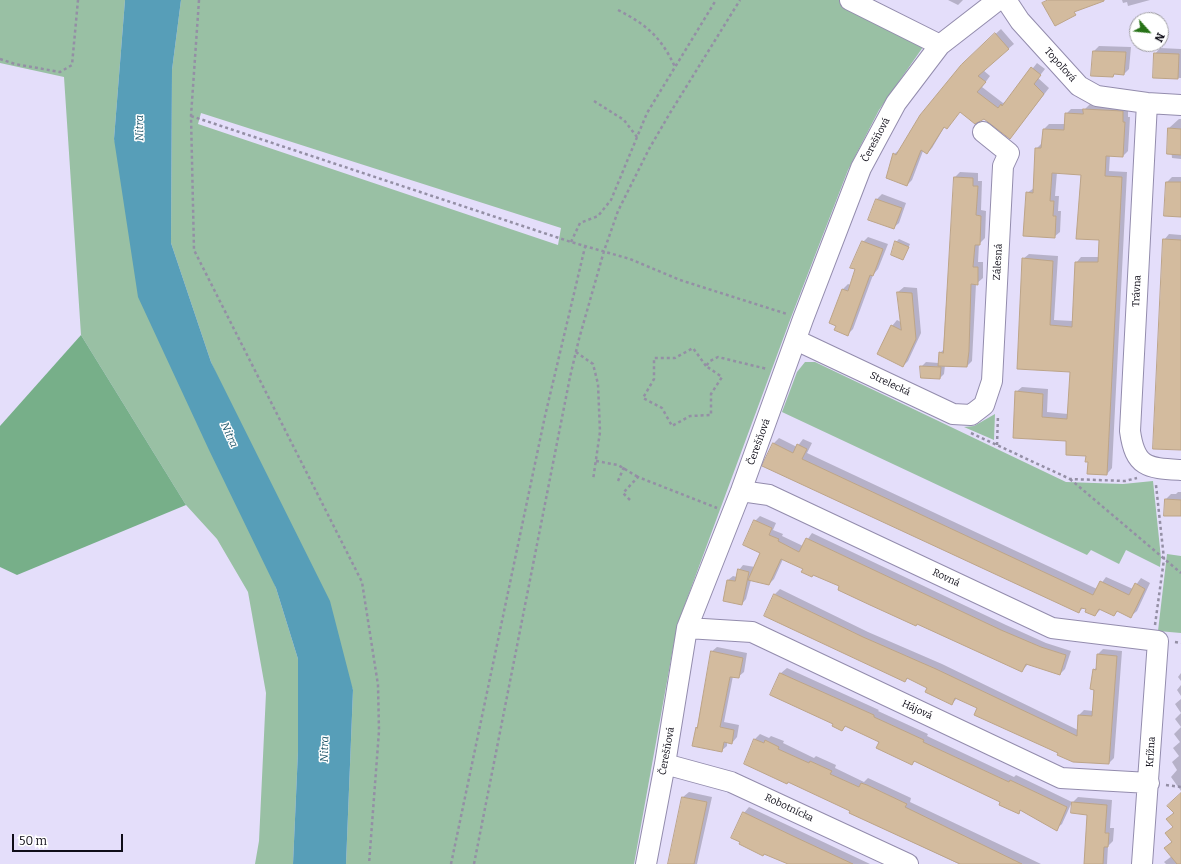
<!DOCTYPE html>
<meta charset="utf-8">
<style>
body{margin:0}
#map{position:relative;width:1181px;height:864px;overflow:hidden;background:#e4defa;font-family:Bitter,serif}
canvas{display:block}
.north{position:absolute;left:1129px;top:12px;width:40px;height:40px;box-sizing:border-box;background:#fff;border:1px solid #9f9ea3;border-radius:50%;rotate:117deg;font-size:11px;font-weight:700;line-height:16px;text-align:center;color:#0f0d18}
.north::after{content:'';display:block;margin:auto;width:14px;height:18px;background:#277217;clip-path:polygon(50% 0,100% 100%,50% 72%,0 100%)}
.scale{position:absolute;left:12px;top:834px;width:111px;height:18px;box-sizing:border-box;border:2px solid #0f0d18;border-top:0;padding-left:5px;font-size:12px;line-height:14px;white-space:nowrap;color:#0f0d18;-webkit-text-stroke:3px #fff;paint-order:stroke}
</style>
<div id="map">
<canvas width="1181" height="864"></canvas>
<div class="north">N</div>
<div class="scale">50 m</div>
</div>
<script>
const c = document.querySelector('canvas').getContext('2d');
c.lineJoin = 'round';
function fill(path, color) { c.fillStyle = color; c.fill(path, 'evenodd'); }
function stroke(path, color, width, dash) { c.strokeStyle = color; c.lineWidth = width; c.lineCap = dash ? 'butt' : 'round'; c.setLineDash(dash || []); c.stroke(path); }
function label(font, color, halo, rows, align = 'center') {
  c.font = font + ' Bitter,serif'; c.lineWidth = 3; c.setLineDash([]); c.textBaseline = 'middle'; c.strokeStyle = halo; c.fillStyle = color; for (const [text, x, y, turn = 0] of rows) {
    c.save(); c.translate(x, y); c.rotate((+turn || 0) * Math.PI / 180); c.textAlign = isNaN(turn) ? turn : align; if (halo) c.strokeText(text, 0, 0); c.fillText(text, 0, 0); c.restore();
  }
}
const green = new Path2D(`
 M0 0H125L114 139 276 588 298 659V751L293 864H255L259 841 266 693 248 592 217 539 186 505 81 335 64 77 0 63Z
 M181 0H839L923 47 879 110 848 170 790 320 677 626 634 864H346L353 690 211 362 171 243 172 70ZM201 113 561 228 558 245 198 124Z
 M805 362H815L1066 482 1123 484 1153 481 1161 558 1160 567 1126 550 1119 564 1091 550 1087 555 782 412 797 372Z
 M995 414 994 440 964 427 974 426Z
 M1167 554 1181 556V633L1158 631Z`);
const forest = new Path2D(`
 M81 335 186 505 17 575 0 567V426Z`);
const water = new Path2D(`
 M125 0H181L172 70 171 243 211 362 330 601 353 690 346 864H293L298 751V659L276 588 209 450 138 297 114 139Z`);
const shadow = new Path2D(`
 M948 0H963L958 5Z
 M1122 0H1150L1128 6 1127 2 1123 3Z
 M1001 29 1014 44 983 70 990 76 982 87 1003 103 1007 101 1037 63 1045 69 1038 78 1049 88 1015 132 985 118 960 111 945 126 932 148 927 153 923 151 912 180 907 185 894 154 901 149 967 60Z
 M1099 46 1131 47 1129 69 1124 74 1115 73 1113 76 1092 75 1094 51Z
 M1160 48 1181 49V78L1154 77 1155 54Z
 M1090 104 1128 106V117H1130L1128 151 1123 156 1110 155 1109 171 1127 172 1112 468 1107 474 1089 461 1087 455 1067 440 1014 437 1016 392 1022 387 1048 389 1047 412 1068 414 1071 371 1018 368 1023 259 1029 254 1058 256 1054 320 1073 321 1076 263 1081 257H1099L1100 239 1077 238 1081 173 1057 172 1055 196H1059L1058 211H1061L1060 232 1054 237 1027 193 1034 188 1036 149 1042 143 1044 129 1049 124H1065L1066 114 1071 109H1085Z
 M1179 119H1181V159L1172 158 1169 128Z
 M960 172 978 173V181H982L981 210 986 211 985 238 979 244 978 262H983V278L976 284 972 361 967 366 945 365 944 374 940 378 921 367 926 362 939 363 940 353 945 348 955 177Z
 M1172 177H1181V216L1167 182Z
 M882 194 906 203 899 223 893 228 877 199Z
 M1169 234 1181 235V448L1164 240Z
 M868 237 888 244 878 269 873 275 853 329 848 334 843 289 848 284 851 285 863 242Z
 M899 239 910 244 903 259 896 242Z
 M904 287 917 288 921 333 908 361 903 366 892 326 897 320 901 322 898 292Z
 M779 438 797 447 803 439 812 443 807 453 1097 589 1106 577 1133 589 1141 578 1150 583 1137 611 1131 616 1118 610 1114 615 1101 609 1095 615 1087 608 1084 607 1079 612 764 465 774 443Z
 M1178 492H1181V515L1166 499 1171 494H1176Z
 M760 516 776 523 773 530 783 534 782 536 803 546 812 533 1006 625 1046 643 1071 651 1065 669 1060 674 1028 664 1022 671 783 559 774 579 769 584 751 580 746 599 742 604 728 580 733 576 737 577 739 570 743 565 755 567 762 552 755 521Z
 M780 589 868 632 942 664 1078 730 1079 715 1084 710 1093 711 1094 670 1097 667 1098 654 1103 649 1122 651 1114 758 1109 763 957 698 952 704 928 687 908 677 905 681 775 594Z
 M717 647 747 653 744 672 738 677 733 676 724 722 739 725 737 737 732 743 727 742V746L721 751 697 728 699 726 711 652Z
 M787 668 879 710 878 711 928 734 927 736 1014 777 1016 775 1072 802 1062 824 1056 829 1021 810 1018 813 1001 801 915 761 912 764 880 741 846 726 842 730 834 723 771 695 781 673Z
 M1181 673V681L1178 677Z
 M1181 685V696L1177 690Z
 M1181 699V791L1171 777 1177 770 1172 762 1179 756 1173 748 1180 742 1174 734 1181 727 1175 719 1181 713 1175 704Z
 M760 734 769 738 771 736 784 741 783 743 814 758 816 756 836 765 835 768 864 782 868 778 911 798 910 802 1041 864H959L850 813 851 811 789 781 746 764 755 739Z
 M689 792 712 797 697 864H669L683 797Z
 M1181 794V864H1166L1164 862 1172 856 1166 848 1172 841 1174 827 1172 814 1175 812Z
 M1078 797 1112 800 1110 828H1114L1113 841 1108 846 1107 864H1084L1088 814 1073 802Z
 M749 807 870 864H790L744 813Z`);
const building = new Path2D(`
 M1048 0H1104V1L1074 12 1076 15 1055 26 1042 3Z
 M995 33 1009 49 978 76 986 82 977 92 998 108 1001 104 1002 106 1031 67 1041 75 1034 84 1044 94 1010 139 984 119 975 124 960 112 947 129 944 127 927 154 921 150 907 186 886 178 893 153 896 155 920 115 961 65Z
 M1093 51 1126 52 1124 75 1114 74 1113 77 1091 76Z
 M1154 53 1179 54 1178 79 1153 78Z
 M1083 109 1123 111V122H1125L1123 157 1106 156 1105 176 1122 177 1107 475 1087 474 1088 462H1085L1086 456 1066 455V441L1013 438 1015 391 1043 394 1042 417 1067 419 1070 372 1017 369 1021 281 1022 258 1053 261 1050 325 1072 327 1075 262H1098L1099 240 1076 239 1081 175 1052 173 1050 201H1054L1053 216H1056L1055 238 1023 236 1026 192 1033 193 1035 148H1041L1043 129 1064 130 1065 113 1083 114Z
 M1168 128 1181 129V155L1167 154Z
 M954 177 973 178V186H978L976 215 981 216 980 245H975L973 267H978V285L971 284 969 351 967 367 938 366 939 352 943 353Z
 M1166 182H1181V217L1164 216Z
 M876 199 902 208 894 229 868 220Z
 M1163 239 1181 240V450L1153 449Z
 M862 241 883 249 873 276 870 275 848 336 834 330 836 326 829 323 842 289 848 291 855 269 850 268Z
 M895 241 909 247 903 260 891 255Z
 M897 292 912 293 916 339 903 367 877 354 891 325 901 330Z
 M920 366 941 367 940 379 921 378Z
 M773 443 793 453 797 444 807 449 802 459 1093 595 1100 581 1129 595 1135 583 1145 589 1131 618 1117 611 1114 616 1099 609 1095 616 1085 612 1086 609 1081 608 1079 613 762 466Z
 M1165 499 1181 500V516H1164Z
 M754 520 772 528 769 535 779 539 778 541 799 552 806 538 1001 630 1041 647 1066 655 1060 675 1026 664 1022 672 917 624 916 626 870 605 838 590 839 586 813 575 812 577 801 572 803 569 781 559 769 585 748 580 760 553 743 545Z
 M738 569 749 572 742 605 723 601 727 580 735 581Z
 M774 594 863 637 936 669 1077 736 1078 715 1092 716 1094 690 1090 689 1093 669 1096 670 1097 654 1117 656 1109 764 1073 762 1057 755 1058 753 974 715 977 708 955 698 952 705 925 692 927 688 907 678 905 682 764 616Z
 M711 651 743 658 739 678 730 677 720 727 734 730 732 744 724 742 722 752 692 746 696 727 697 728Z
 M780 673 874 715V717L924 740 923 742 1009 782 1010 780 1067 807 1057 831 1020 810 1019 814 999 805 1000 802 914 761 912 765 876 748 879 742 845 726 842 731 832 726 833 724 770 695Z
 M754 739 764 743 765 740 779 747 778 749 809 763 810 761 832 771 830 774 859 787 861 783 867 785 907 804 905 807 1022 864H960L849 813 850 811 788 782 787 784 744 764Z
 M1181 793V864H1177L1164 848 1172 842 1165 833 1173 827 1166 819 1174 813 1167 806Z
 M682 797 707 802 694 864H668Z
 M1072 802 1107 805 1105 833H1109L1108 847H1104L1103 864H1084L1087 815 1071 813Z
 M743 812 795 837 853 864H788L764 854 763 856 739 844 740 842 731 838Z`);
const path = new Path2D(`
 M199 0 191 116 194 250 362 582 378 685 379 731 369 864
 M618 10C647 25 661 37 675 67
 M0 59 15 64 60 72 72 65 78 0
 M594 101 624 120 637 137
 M191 116 571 242 630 259 680 280 787 314
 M571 242 580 223 598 216 611 200 647 113 716 0
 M576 352 593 364 598 384 600 432 593 480
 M706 366 693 348 675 358H654V379L643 398 662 408 672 426 690 416 711 415V394L722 377 706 366 710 361 718 357 767 369
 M971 433 1070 479 1125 481 1137 478
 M997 445 998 415
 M596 461 618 465 638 477
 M1070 479 1181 573
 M618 481 624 467
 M630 500 623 493 638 477 717 508
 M1155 625 1164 559 1156 485
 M1175 642 1181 643
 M1166 785 1181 787
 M451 864 545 416 585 247
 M474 864 570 377 579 339 604 251 618 211 649 149 670 113 740 0`);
const minor = new Path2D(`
 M850 0 940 45
 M1006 0 1020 21 1079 86 1097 96 1147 103 1181 105
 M1147 103 1130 431C1135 468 1148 468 1181 470
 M796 340 953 414 971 415 984 405 992 381 1003 166 1009 153 983 132
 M741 491 769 495 1052 628 1158 641 1142 864
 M687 628 752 632 1061 778 1149 783
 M665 764 731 782 908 864
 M646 864 665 764 687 628 741 491 803 319 861 168 896 103 940 45 998 0`);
const streetNames = [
 ["Topoľová",1060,65,48],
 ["Čerešňová",876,140,-62],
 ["Zálesná",998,262,-87],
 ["Trávna",1137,291,-87],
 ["Strelecká",890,384,25],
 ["Čerešňová",759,442,-70],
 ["Rovná",946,578,25],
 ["Hájová",917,710,25],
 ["Čerešňová",667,751,-80],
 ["Krížna",1151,752,-86],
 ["Robotnícka",789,808,25]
];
const waterNames = [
 ["Nitra",140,128,-91],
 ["Nitra",229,435,66],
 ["Nitra",325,749,-89]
];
fill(green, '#99c0a4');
fill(forest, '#77af89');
fill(water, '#579eb8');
fill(shadow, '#0003');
fill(building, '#d3bb9e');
stroke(building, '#bca488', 1);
stroke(minor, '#938cad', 22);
stroke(path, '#948fa5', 2.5, [3, 3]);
stroke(minor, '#fff', 20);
label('10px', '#0f0d18', '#fff', streetNames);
label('italic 11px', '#1b5468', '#fff', waterNames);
</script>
